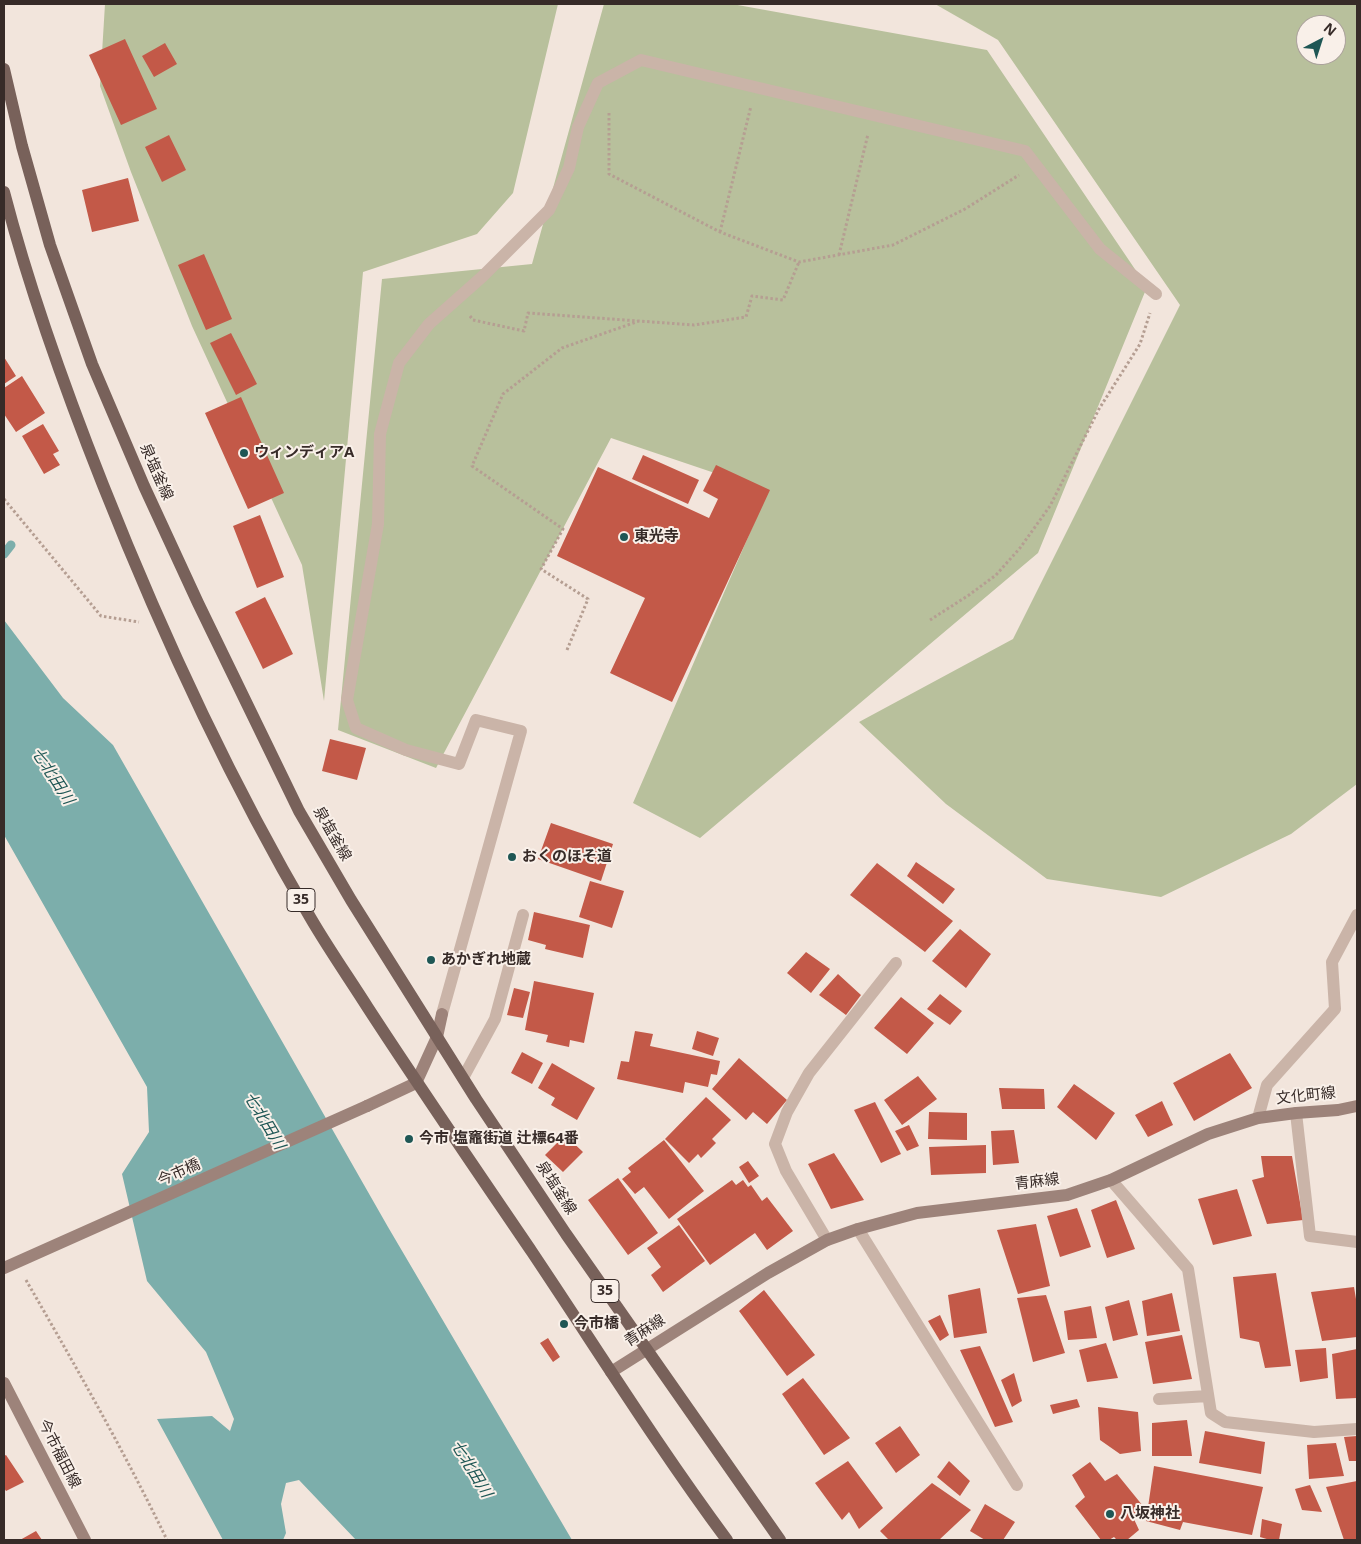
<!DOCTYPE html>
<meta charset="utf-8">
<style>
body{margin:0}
#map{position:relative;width:1361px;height:1544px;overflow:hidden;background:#f2e5dc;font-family:"Open Sans",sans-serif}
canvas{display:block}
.frame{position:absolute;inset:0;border:5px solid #372b28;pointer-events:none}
.north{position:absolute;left:1296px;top:15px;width:50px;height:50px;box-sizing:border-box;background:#f9f0e9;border:1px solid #aba19c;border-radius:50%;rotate:40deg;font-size:14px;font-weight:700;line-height:20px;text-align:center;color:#372b28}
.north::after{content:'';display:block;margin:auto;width:18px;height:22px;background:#1f5755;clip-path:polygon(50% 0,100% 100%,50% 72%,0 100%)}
</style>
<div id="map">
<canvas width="1361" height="1544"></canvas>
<div class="frame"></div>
<div class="north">N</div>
</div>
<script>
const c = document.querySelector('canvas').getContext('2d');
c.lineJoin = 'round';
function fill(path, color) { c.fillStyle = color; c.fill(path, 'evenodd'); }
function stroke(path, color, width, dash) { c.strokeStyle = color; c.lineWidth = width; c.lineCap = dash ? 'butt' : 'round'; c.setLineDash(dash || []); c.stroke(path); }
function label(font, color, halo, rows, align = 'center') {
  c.font = font + ' "Open Sans","Noto Sans JP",sans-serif'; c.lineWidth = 4; c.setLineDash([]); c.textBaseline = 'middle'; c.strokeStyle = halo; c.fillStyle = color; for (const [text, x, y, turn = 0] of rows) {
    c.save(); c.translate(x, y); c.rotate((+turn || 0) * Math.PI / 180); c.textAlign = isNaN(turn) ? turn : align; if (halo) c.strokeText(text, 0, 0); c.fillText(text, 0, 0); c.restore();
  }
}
const green = new Path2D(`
 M105 4H558L513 193 477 234 363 272 324 701 302 565 192 326 131 172 100 86Z
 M604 4H732L987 50 1147 287 1038 553 700 838 633 803 768 491 611 438 436 768 338 730 382 279 532 264Z
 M935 4H1357V784L1291 834 1161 897 1047 879 946 804 859 722 1013 639 1180 305 998 40ZM1306 25H1336V55H1306Z`);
const water = new Path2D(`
 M4 620 63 698 113 745 388 1227 572 1540H356L299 1480 286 1483 281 1504 286 1533 283 1540H223L157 1419 212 1416 230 1431 234 1419 206 1352 147 1281 122 1174 149 1132 147 1087 4 835Z`);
const stream = new Path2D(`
 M4 554 11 545`);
const building = new Path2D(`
 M125 39 157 109 121 125 89 55Z
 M165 43 177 64 154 77 142 56Z
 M169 135 186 170 162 182 145 147Z
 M128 178 139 221 92 232 82 190Z
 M204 254 232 319 206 330 178 265Z
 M231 333 257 384 236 395 210 343Z
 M4 357 16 376 4 384Z
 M22 376 45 413 16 432 4 414V388Z
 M241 397 284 493 248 509 205 413Z
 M43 424 59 451 53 454 60 465 44 474 22 436Z
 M643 455 699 480 688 504 632 479Z
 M716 465 770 490 672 702 610 673 645 598 557 556 598 467 709 518 718 499 703 491Z
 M260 515 284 577 257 588 233 526Z
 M265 597 293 654 263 669 235 612Z
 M330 739 366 748 357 780 322 771Z
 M551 823 613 844 601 881 538 859Z
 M916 862 955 889 943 904 907 876Z
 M877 863 953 921 925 952 850 895Z
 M590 881 624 891 612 928 579 917Z
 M534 912 590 925 583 958 545 949 546 945 528 940Z
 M960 929 991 954 966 988 932 961Z
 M806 952 830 969 811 993 787 973Z
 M838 974 861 995 846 1015 819 995Z
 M534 981 594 993 584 1043 570 1040 569 1047 546 1042 548 1035 525 1030Z
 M514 988 530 992 523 1018 507 1015Z
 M940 994 962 1011 950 1025 927 1009Z
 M901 997 934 1023 907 1054 874 1028Z
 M635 1031 653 1034 650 1046 720 1061 717 1075 711 1074 708 1087 685 1082 683 1093 617 1079 621 1061 629 1062Z
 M697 1031 719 1038 713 1056 692 1049Z
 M522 1052 543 1063 532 1084 511 1073Z
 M1230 1053 1252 1088 1194 1121 1173 1083Z
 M739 1058 787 1100 767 1124 753 1112 746 1120 712 1089Z
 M552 1063 595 1088 577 1120 551 1105 555 1098 538 1088Z
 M918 1076 937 1099 902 1125 884 1100Z
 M1074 1084 1115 1113 1096 1140 1057 1107Z
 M999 1088 1044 1089 1045 1109H1002Z
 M706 1097 731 1120 712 1139 716 1143 701 1158 698 1154 689 1163 665 1139Z
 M1162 1101 1173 1125 1148 1137 1135 1115Z
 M875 1102 901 1154 881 1163 854 1110Z
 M929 1112 967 1113V1140L928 1139Z
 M909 1125 919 1146 907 1151 895 1131Z
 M1014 1130 1019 1163 993 1165 991 1131Z
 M565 1135 583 1152 563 1172 545 1155Z
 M664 1140 704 1191 669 1219 644 1187 635 1194 622 1179 631 1172 628 1168Z
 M986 1145V1173L931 1175 929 1147Z
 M834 1153 864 1200 831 1209 808 1164Z
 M1261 1156H1292L1303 1220 1267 1224 1252 1180 1264 1177Z
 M748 1161 759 1176 749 1183 739 1167Z
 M618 1178 658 1233 628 1255 588 1200Z
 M732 1180 736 1185 743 1180 748 1187 751 1185 762 1201 767 1197 793 1231 767 1250 755 1233 710 1265 677 1219Z
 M1237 1189 1252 1236 1213 1245 1198 1199Z
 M1116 1200 1135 1249 1107 1258 1091 1210Z
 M1077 1208 1091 1247 1060 1257 1047 1216Z
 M1036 1224 1050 1286 1018 1294 997 1230Z
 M679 1225 705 1261 663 1292 651 1275 661 1267 647 1248Z
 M1276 1273 1291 1366 1265 1368 1259 1342 1240 1338 1233 1277Z
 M1354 1287 1357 1305V1337L1322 1341 1311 1292Z
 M980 1288 987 1333 954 1338 948 1295Z
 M764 1290 815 1355 787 1376 739 1311Z
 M1172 1293 1180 1331 1147 1336 1142 1301Z
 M1046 1295 1065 1353 1033 1362 1017 1298Z
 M1129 1300 1138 1335 1113 1341 1105 1307Z
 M1091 1306 1097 1338 1068 1340 1064 1311Z
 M940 1315 949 1335 940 1341 928 1321Z
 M1182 1335 1192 1379 1153 1384 1145 1342Z
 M548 1338 560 1357 553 1362 540 1343Z
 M1106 1343 1118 1378 1087 1382 1079 1350Z
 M980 1346 1013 1422 995 1427 960 1350Z
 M1326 1348 1328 1378 1300 1382 1295 1350Z
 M1357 1349V1398L1336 1399 1332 1354Z
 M1014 1373 1022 1401 1012 1407 1001 1380Z
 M803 1378 850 1438 824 1455 782 1394Z
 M1077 1399 1080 1407 1053 1414 1050 1405Z
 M1098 1407 1138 1412 1141 1451 1120 1454 1100 1440Z
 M1187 1420 1192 1456H1152V1423Z
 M900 1426 920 1455 896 1473 875 1443Z
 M1205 1431 1265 1442 1261 1474 1199 1463Z
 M1357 1436V1461H1349L1344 1437Z
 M1336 1443 1344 1476 1309 1479 1307 1445Z
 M6 1455 24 1482 6 1491 4 1488V1456Z
 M848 1461 883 1508 859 1529 849 1512 842 1520 815 1483Z
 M949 1461 970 1481 960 1496 937 1477Z
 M1090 1462 1105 1481 1117 1474 1143 1506 1133 1517 1139 1530 1127 1540H1117L1114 1537 1109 1540H1101L1075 1506 1085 1497 1072 1475Z
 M1154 1466 1263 1487 1252 1535 1183 1522 1180 1530 1146 1521Z
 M1357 1481V1540H1344L1326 1487Z
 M932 1483 971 1510 939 1540H889L880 1531Z
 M1310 1485 1322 1512 1302 1510 1295 1489Z
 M985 1504 1015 1522 1003 1540H985L970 1531Z
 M1262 1519 1282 1524 1279 1540H1270L1260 1537Z
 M36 1531 42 1540H20Z`);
const path = new Path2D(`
 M609 113V174L720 232 799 262 893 245 965 209 1019 175
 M720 232 751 106
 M839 255 868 134
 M470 316 473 320 524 331 528 313 694 325 746 317 752 296 783 300 799 262
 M4 499 101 616 139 622
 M930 620 969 595 996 575 1020 548 1050 506 1099 409 1140 344 1150 313
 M567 650 588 599 541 569 563 529 472 466 503 394 562 348 639 321
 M26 1280C75 1365 124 1451 167 1540`);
const lane = new Path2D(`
 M442 1014 521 731 476 720 459 764 406 750 356 728 347 700 378 524 380 434 399 363 429 324 483 276 549 210 569 168 578 127 598 83 641 60 1025 151 1100 249 1156 294`);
const street = new Path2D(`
 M463 1078 495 1019 523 915
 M1296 1113 1310 1236 1357 1242
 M1258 1118 1267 1085 1335 1009 1332 962 1357 915
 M1111 1180 1188 1269 1211 1413 1225 1422 1314 1432 1357 1429
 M858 1229 1017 1485
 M827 1240 786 1171 775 1144 787 1112 809 1073 896 963
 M1159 1399 1208 1396`);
const secondary = new Path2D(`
 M367 1106 416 1083 437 1037 442 1014
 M611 1372 768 1273 827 1240 858 1229 917 1213 1067 1195 1111 1180 1208 1134 1258 1118 1296 1113 1338 1110 1357 1106
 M4 1383 85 1540`);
const primary = new Path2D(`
 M4 69 22 146 50 245 92 364 144 486 198 603 299 811 351 900 476 1099 566 1234 780 1540
 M4 192C30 292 65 389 103 485 162 634 229 779 310 917 328 948 349 978 368 1008 422 1091 477 1171 532 1252 597 1349 658 1447 727 1540`);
const secondaryBridge = new Path2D(`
 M4 1268 367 1106`);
const markers = [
 [244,453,5,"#1f5755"],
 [624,537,5,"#1f5755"],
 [512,857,5,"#1f5755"],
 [431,960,5,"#1f5755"],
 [409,1139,5,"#1f5755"],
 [564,1324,5,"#1f5755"],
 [1110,1514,5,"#1f5755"]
];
const shields = [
 [301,900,28],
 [605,1291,28]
];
const shieldNames = [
 ["35",301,900],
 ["35",605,1291]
];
const poiNames = [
 ["ウィンディアA",254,453],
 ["東光寺",634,537],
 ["おくのほそ道",522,857],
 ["あかぎれ地蔵",441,960],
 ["今市 塩竈街道 辻標64番",419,1139],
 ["今市橋",574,1324],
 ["八坂神社",1120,1514]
];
const streetNames = [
 ["泉塩釜線",156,472,66],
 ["泉塩釜線",332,834,60],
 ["文化町線",1306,1096,-6],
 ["今市橋",179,1173,-24],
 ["青麻線",1037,1182,-7],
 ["泉塩釜線",556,1188,57],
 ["青麻線",645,1331,-33],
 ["今市福田線",59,1454,63]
];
const waterNames = [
 ["七北田川",52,776,57],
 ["七北田川",264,1121,59],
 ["七北田川",471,1469,59]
];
fill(green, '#b8c09c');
fill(water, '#7caeab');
stroke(stream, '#7caeab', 9);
fill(building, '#c35948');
stroke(path, '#b59e92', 3, [2.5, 2.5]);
stroke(lane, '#cab4a8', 12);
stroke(street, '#cab4a8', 12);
stroke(secondary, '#9d837a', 12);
stroke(primary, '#78615a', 12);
stroke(secondaryBridge, '#9d837a', 12);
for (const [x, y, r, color] of markers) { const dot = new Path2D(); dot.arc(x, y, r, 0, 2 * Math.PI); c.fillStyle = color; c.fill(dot); stroke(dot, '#f9f0e9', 2); }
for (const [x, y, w] of shields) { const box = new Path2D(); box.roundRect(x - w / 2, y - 11.5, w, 23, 4); c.fillStyle = '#f9f0e9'; c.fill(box); stroke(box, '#372b28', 1); }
label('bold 14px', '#372b28', null, shieldNames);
label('bold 15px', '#372b28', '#f9f0e9', poiNames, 'left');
label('15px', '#372b28', '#f9f0e9', streetNames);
label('italic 16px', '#1f5755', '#f9f0e9', waterNames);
</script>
